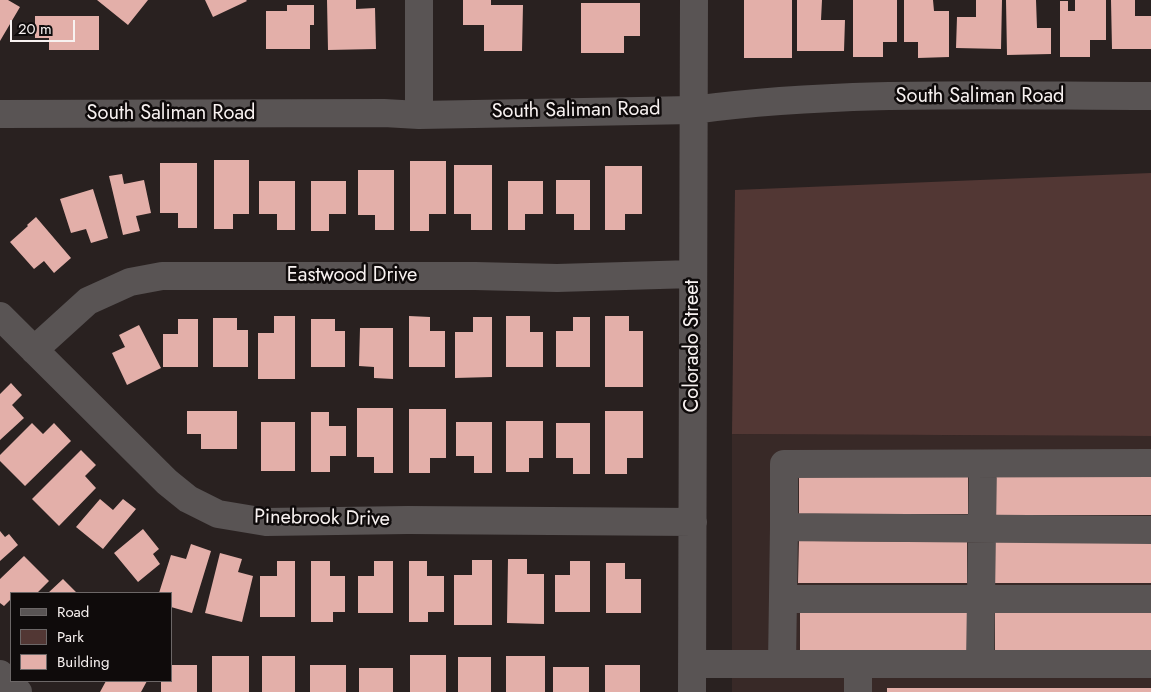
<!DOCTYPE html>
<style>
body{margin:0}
#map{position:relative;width:1151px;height:692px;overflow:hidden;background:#292120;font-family:Jost,sans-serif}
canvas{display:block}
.legend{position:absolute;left:10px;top:592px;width:162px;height:90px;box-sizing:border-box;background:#0f0b0b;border:1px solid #6c6767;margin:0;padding:6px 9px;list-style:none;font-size:15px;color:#f8f2f1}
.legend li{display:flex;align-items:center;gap:10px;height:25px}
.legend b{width:25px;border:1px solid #6c6767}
.scale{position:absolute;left:10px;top:20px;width:65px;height:22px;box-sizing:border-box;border:2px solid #f8f2f1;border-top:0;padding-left:6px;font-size:15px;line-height:18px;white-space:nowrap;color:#f8f2f1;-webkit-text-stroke:4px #0f0b0b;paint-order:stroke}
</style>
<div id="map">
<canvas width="1151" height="692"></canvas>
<ul class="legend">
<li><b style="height:6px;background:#595454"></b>Road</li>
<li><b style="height:14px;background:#523734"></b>Park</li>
<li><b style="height:14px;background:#e3afa9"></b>Building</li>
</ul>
<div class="scale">20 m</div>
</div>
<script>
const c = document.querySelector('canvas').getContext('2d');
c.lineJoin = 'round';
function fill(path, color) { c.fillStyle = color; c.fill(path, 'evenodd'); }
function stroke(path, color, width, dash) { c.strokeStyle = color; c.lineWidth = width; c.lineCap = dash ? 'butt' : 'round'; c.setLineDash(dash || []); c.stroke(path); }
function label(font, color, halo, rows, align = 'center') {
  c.font = font + ' Jost,sans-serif'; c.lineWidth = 5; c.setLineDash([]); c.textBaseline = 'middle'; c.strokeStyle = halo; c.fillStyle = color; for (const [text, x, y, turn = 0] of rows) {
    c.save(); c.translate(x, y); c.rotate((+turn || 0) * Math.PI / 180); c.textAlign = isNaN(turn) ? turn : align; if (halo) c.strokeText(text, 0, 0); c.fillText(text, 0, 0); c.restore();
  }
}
const built = new Path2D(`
 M732 434 1151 436V692H732Z`);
const green = new Path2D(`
 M1151 173V436L732 434 735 190Z`);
const building = new Path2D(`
 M0 0H8L20 7 0 41Z
 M97 0H148L128 25Z
 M205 0H246L247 1 213 17Z
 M327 0H356V9L375 8 376 49 328 50Z
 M463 0H491V5H523L522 51H484V25H463Z
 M744 0H792V58H744Z
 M797 0H822L821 20H845L844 51H797Z
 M853 0H897V42H883V57H853Z
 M904 0H933L934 11H949V57L918 58V42H904Z
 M976 0H1002L1001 49 956 48 957 17H976Z
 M1006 0H1036L1037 28H1051V54L1007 55Z
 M1075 0H1106V40H1090V57H1060V1H1068V11H1075Z
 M1111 0H1135V16H1151V49H1112Z
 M581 3H640V36H624V53H581Z
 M287 5H314V25H310V49H266V11H287Z
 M35 16H99V50H49V38H35Z
 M214 160H249V214H233V229H214Z
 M410 161H446V214H429V231H410Z
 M160 163H197V228H178V213H160Z
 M454 165H492V230H471V214H454Z
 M605 166H642V214H625V230H605Z
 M358 170H394V230H375V215H358Z
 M122 174 124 184 144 180 151 213 136 216 140 231 123 235 109 176Z
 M556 180H590V230H574V214H556Z
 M259 181H295V230H277V214H259Z
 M311 181H346V214H329V231H311Z
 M508 181H543V214H525V230H508Z
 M93 189 108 238 91 243 86 229 71 233 60 199Z
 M36 217 71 258 54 273 44 261 34 269 10 242 28 226 27 225Z
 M274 316H295V379H258V333H274Z
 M409 316 430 317V331H445V367H409Z
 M506 316H530V332H543V367H506Z
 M605 316H629V331H643V387H605Z
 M473 317H492V377L455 378V332H473Z
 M573 317H590V367H556V331H573Z
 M213 318H237V330H248V367H213Z
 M178 319H198V367H163V334H178Z
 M311 319H335V331H345V367H311Z
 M139 325 161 368 127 385 112 353 125 347 119 335Z
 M360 328H393V379L374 378V367L359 366Z
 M11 383 22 395 12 405 24 418 0 440V394Z
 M357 408H393V473H374V457H357Z
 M409 409H446V458H430V473H409Z
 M187 411H237V449H201V434H187Z
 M605 411H643V458H627V474H605Z
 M311 412H329V426H346V456H330V472H311Z
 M506 421H543V458H529V472H506Z
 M261 422H295V471H261Z
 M456 422H492V473H474V456H456Z
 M32 423 43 434 54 423 71 441 25 486 0 461V455Z
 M556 423H590V474H573V458H556Z
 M81 450 96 465 85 476 96 488 59 526 32 499Z
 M799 473H968V514H799Z
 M996 473H1151V515H996Z
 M100 499 113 510 123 499 136 509 103 549 76 527Z
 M143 529 159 549 153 554 160 564 138 582 114 553Z
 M0 531 5 537 9 534 18 545 0 561Z
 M799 541 967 542V583H798Z
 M995 541H1151V583H995Z
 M191 544 211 551 192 613 171 607V593H159L171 555 186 559Z
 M220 553 242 559 238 572 253 576 242 622 205 613Z
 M24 556 49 581 37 593H11V599L4 606 0 603V579Z
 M508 559H527V574H544V624L507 623Z
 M472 560H492V625H454V575H472Z
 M277 561H295V617H260V576H277Z
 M311 561H330V576H345V612H333V622H311Z
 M374 561H393V613H358V576H374Z
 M409 561H427V576H444V612H428V622H409Z
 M570 561H590V612H555V575H570Z
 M606 563H625V579H641V613H606Z
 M63 579 77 593H48Z
 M800 609H967V652H800Z
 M995 610H1151V652H995Z
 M410 655H446V692H410Z
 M212 656H249V692H212Z
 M262 656H295V692H262Z
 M506 656H545V692H506Z
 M458 657H491V692H458Z
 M171 665H197V692H161V681H171Z
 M310 665H346V692H310Z
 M605 665H640V692H605Z
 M553 667H589V692H553Z
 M359 668H393V692H359Z
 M106 681H147L141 692H100Z
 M887 688H1151V692H887Z`);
const minor = new Path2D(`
 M0 114 384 113 419 115 693 110C843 90 1000 96 1151 96
 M419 115V0
 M0 316 167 482 188 499 218 514 266 522 408 520 693 522
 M34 350 88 301 130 282 162 276H475L557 278 693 274
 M784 527V464L1151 463
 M783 599H1151
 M692 664H1151
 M782 664 784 527 1151 530
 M858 664V692
 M980 664 983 464
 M0 674 18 692
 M692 692 694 0`);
const streetNames = [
 ["South Saliman Road",980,97],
 ["South Saliman Road",576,111,-1],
 ["South Saliman Road",171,114],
 ["Eastwood Drive",352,276],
 ["Colorado Street",693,346,-90],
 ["Pinebrook Drive",322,519,1]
];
fill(built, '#382927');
fill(green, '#523734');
fill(building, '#e3afa9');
stroke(minor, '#595454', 28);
label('20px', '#f8f2f1', '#0f0b0b', streetNames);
</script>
